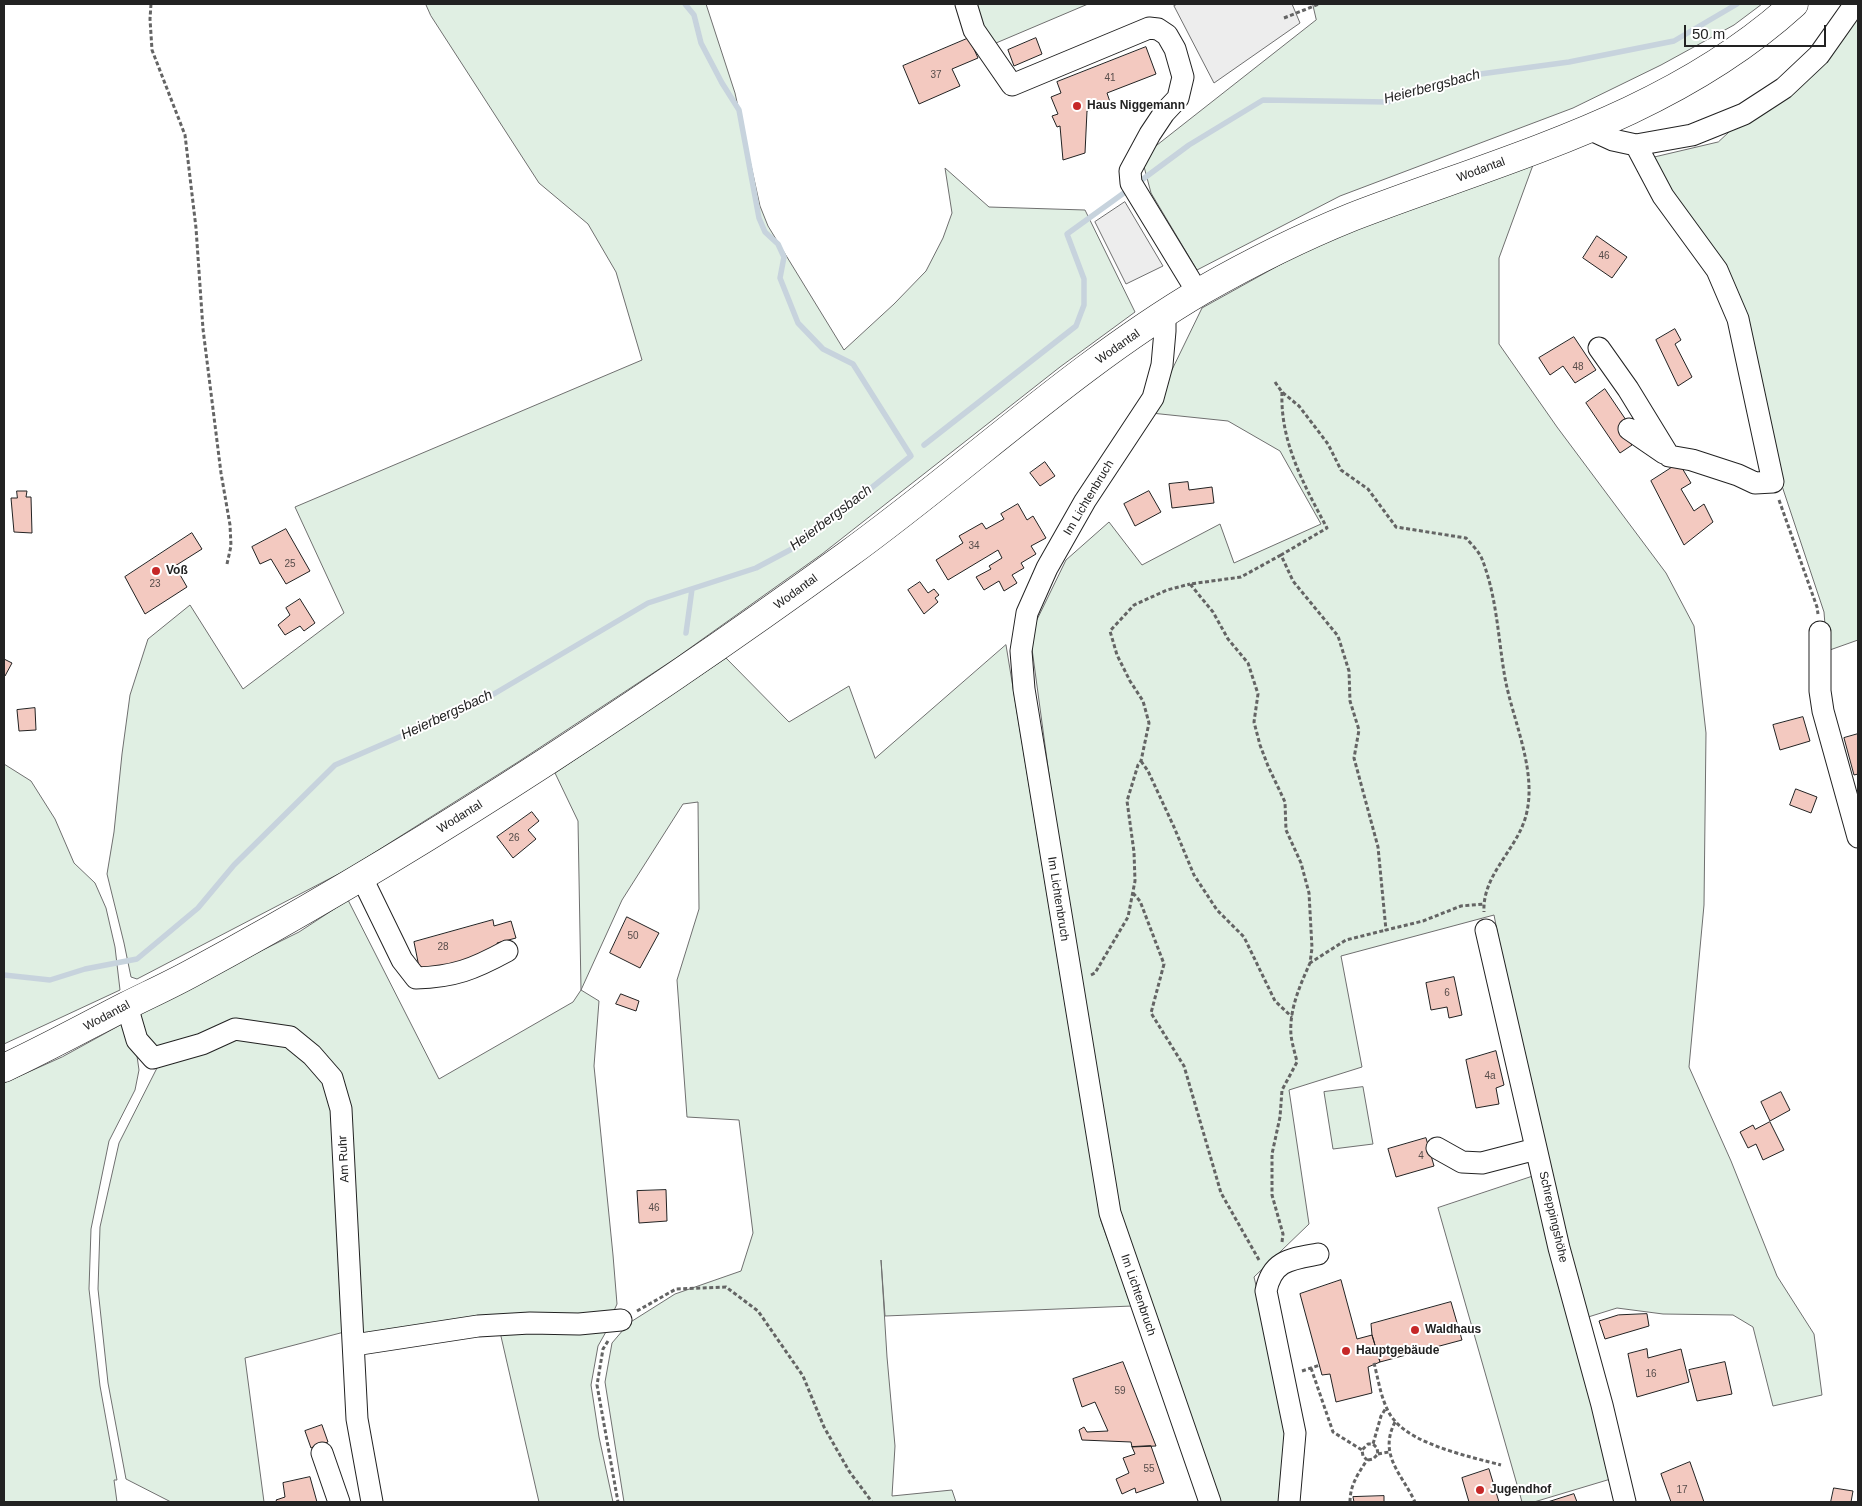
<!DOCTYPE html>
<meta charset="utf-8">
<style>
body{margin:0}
#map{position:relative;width:1862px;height:1506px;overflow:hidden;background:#fff;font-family:Helvetica,sans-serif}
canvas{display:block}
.frame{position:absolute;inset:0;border:5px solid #222;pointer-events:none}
.scale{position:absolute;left:1684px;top:25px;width:142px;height:22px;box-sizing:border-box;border:2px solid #222;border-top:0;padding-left:6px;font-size:15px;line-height:18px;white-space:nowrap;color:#222;-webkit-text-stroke:4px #fff;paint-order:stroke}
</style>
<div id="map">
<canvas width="1862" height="1506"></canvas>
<div class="frame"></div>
<div class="scale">50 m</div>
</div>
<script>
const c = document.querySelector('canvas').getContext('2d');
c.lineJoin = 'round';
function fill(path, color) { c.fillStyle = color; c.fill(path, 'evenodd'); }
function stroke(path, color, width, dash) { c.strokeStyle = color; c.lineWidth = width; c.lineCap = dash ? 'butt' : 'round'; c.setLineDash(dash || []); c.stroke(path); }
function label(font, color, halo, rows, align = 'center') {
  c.font = font + ' Helvetica,sans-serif'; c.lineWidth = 4; c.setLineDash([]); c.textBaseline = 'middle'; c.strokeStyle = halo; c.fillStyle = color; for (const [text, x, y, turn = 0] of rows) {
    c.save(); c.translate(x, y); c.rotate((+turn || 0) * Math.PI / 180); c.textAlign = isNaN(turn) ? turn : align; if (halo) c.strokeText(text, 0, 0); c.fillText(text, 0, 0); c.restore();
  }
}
const green = new Path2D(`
 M426 4H706L735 93 760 206 768 226 844 350 894 304 926 271 943 238 952 213 945 168 989 207 1085 210 1135 312 1060 367 822 554 676 658 518 762 350 868 137 979 131 977 124 943 107 874 114 832 122 754 130 695 148 639 190 605 243 689 344 613 295 507 642 360 616 272 588 224 539 183 431 16Z
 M971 4H1088L989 46Z
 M1313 4H1762L1734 25 1661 65 1573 108 1340 196 1197 270 1151 193 1142 159 1157 145 1316 20Z
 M1858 12V640L1827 651 1824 612 1778 474 1743 315 1650 158 1718 142Z
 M1533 165 1499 258V344L1557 427 1666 573 1694 626 1706 733 1704 905 1689 1067 1731 1161 1777 1276 1814 1334 1822 1395 1773 1406 1753 1327 1733 1315 1663 1314 1617 1308 1585 1318 1519 1043 1494 915 1341 956 1362 1067 1289 1090 1309 1224 1254 1277 1281 1389 1289 1434 1284 1502H1216L1117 1212 1057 834 1030 634 1066 560 1109 522 1142 565 1220 524 1234 563 1321 524 1280 451 1228 421 1151 413 1202 308 1310 248 1450 191Z
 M1006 645 1101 1221 1132 1306 885 1316 881 1260 887 1357 895 1446 892 1496 952 1490 956 1502H624L605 1382 612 1343 629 1323 675 1294 741 1271 753 1233 739 1120 687 1117 677 980 699 909 698 802 683 804 622 900 581 990 599 1001 594 1066 613 1255 617 1304 612 1315 360 1340 345 1109 292 1031 155 1051 140 1034V1011L299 932 348 900 439 1079 573 1002 581 990 578 821 555 773 726 658 789 722 849 686 875 758Z
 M4 764 31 781 55 819 74 863 95 883 106 908 115 947 120 990 4 1044Z
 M123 1024 136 1049 139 1070 135 1090 109 1141 91 1229 89 1289 100 1386 117 1480H114L117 1502H4V1083L62 1057Z
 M235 1035 287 1044 327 1082 336 1110 348 1331 245 1358 264 1502H171L126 1479 108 1383 98 1289 100 1227 119 1143 158 1066Z
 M1363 1087 1373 1144 1333 1149 1324 1092Z
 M1537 1175 1614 1478 1534 1502H1522L1438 1208Z
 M607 1330 598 1346 591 1385 599 1437 613 1502H539L500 1332Z`);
const parking = new Path2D(`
 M1178 4H1292L1300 23 1214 83 1174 6Z
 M1125 202 1163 266 1126 284 1095 222Z`);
const stream = new Path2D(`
 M1139 182 1189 145 1263 100 1388 102 1473 75 1569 62 1674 41 1737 4
 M924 445 1076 326 1084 305V279L1067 234 1128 190
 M686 633 692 589
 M4 975 50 980 85 969 137 959 198 908 234 865 335 765 482 701 648 603 756 568 803 543 911 456 853 364 823 349 798 323 780 278 784 257 778 244 765 232 759 218 739 110 722 83 701 43 694 15 685 4`);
const building = new Path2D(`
 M969 38 978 58 952 69 960 86 919 104 903 66Z
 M1036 38 1042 54 1014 66 1008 50Z
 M1146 47 1156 74 1107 93 1110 102 1087 111 1085 153 1063 160 1060 126 1057 127 1052 116 1058 114 1051 97 1061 93 1057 82Z
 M1597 236 1627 257 1612 278 1583 258Z
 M1675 329 1681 340 1675 344 1692 377 1678 386 1656 340Z
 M1574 337 1596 370 1575 383 1563 366 1550 375 1539 358Z
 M1605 389 1626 420 1620 424 1632 445 1620 453 1586 403Z
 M1045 462 1055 476 1040 486 1030 473Z
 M1679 463 1691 483 1681 489 1694 511 1704 504 1713 522 1684 545 1651 481Z
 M1188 482 1189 490 1212 487 1214 503 1172 508 1169 484Z
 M17 491H27L26 497H31L32 533 14 532 11 498H17Z
 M1149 491 1161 512 1135 526 1124 504Z
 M1018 504 1027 520 1033 516 1046 538 1031 546 1036 554 1021 563 1024 568 1012 575 1017 583 1004 591 999 581 984 590 976 577 991 569 989 566 1002 558 998 550 948 580 936 560 963 543 959 536 982 523 986 529 1004 519 1001 514Z
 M286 529 310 571 286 584 271 559 260 564 252 547Z
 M192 533 202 549 175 566 187 587 145 614 125 577Z
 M920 582 928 593 934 589 939 595 935 598 938 602 924 614 908 590Z
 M300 599 315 623 304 631 300 626 285 635 278 625 290 615 286 608Z
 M4 659 12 663 5 676 4 675Z
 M35 708 36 730 19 731 17 710Z
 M1803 717 1810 741 1780 750 1773 725Z
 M1858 734V774L1854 775 1844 738Z
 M1796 789 1817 797 1811 813 1790 805Z
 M532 812 539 821 528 830 536 839 513 858 497 837Z
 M627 917 659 933 640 968 610 953Z
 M493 920 494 926 511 921 516 938 497 943 499 952 466 959 467 964 420 972 414 942Z
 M1454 977 1462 1015 1449 1018 1447 1007 1431 1010 1426 983Z
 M621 994 639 1001 636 1011 616 1004Z
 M1496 1051 1504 1085 1496 1088 1499 1104 1476 1108 1466 1060Z
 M1781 1092 1790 1110 1770 1121 1761 1102Z
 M1770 1122 1784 1150 1763 1160 1756 1144 1748 1148 1740 1132 1753 1125 1755 1129Z
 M1426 1138 1434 1166 1396 1177 1388 1149Z
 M666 1190 667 1221 639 1223 637 1191Z
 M1341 1280 1357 1339 1372 1335 1380 1362 1368 1367 1372 1393 1336 1402 1330 1374 1322 1375 1300 1294Z
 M1451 1302 1462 1340 1380 1362 1372 1335 1371 1324Z
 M1647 1314 1649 1326 1605 1339 1599 1321 1618 1315Z
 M1647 1349 1648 1358 1681 1349 1689 1382 1637 1397 1628 1354Z
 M1123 1362 1156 1446 1132 1447 1131 1442 1082 1440 1079 1430 1084 1427 1087 1432 1108 1431 1095 1402 1082 1407 1073 1379Z
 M1725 1362 1732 1394 1697 1401 1689 1370Z
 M322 1425 328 1442 311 1448 305 1431Z
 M1151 1446 1164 1483 1136 1493 1135 1488 1122 1494 1116 1479 1129 1473 1123 1458 1135 1454 1132 1447Z
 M1690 1462 1704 1502H1671L1661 1474Z
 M1489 1469 1499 1502H1469L1462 1478Z
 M310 1477 317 1502H277L276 1500 285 1497 283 1483Z
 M1834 1488 1853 1491 1851 1502H1831Z
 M1574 1494 1577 1502H1548Z
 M1384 1496V1502H1354L1353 1497Z`);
const path = new Path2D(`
 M151 4 150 19 152 50 185 135 196 228 203 329 221 473 230 525 231 546 227 564
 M1284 18 1319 4
 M1275 382 1282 392 1299 406 1312 423 1328 444 1341 470 1368 489 1396 527 1466 538C1471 544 1479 551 1482 559 1497 597 1498 638 1505 678 1513 722 1539 774 1525 819 1515 851 1482 876 1484 912
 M1282 392C1280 442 1304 485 1327 528L1281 555 1293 581 1338 636 1349 671 1350 701 1359 730 1354 758 1378 847 1386 930 1423 921 1461 906 1484 904
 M1779 500 1817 607 1818 614
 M1281 555 1241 577 1190 584 1213 612 1228 639 1248 663 1258 694 1254 722 1260 745 1268 766 1285 802 1286 830 1301 863 1309 893 1312 948 1310 963 1346 940 1386 930
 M1141 761 1148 771 1174 827 1194 875 1217 910 1244 937 1275 1001 1292 1017
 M1133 893 1140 901 1164 964 1151 1013 1184 1066 1221 1193 1259 1260
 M1091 975 1095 973 1128 917 1135 881 1134 852 1127 801 1138 765 1141 761 1149 723 1143 701 1130 681 1117 655 1110 631 1134 605 1167 590 1190 584
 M1282 1242 1283 1234 1272 1195V1154L1280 1117 1282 1090 1297 1062C1295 1053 1292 1044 1291 1035 1289 1010 1300 985 1310 963
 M637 1311 676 1289 726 1287 758 1311 803 1376 824 1427 849 1471 872 1502
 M608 1341 603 1349 597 1385 618 1502
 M1374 1363C1379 1382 1382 1407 1395 1421 1415 1445 1471 1457 1501 1465
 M1311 1368 1333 1432 1362 1450
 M1302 1371 1320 1365
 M1395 1422C1378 1455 1402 1474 1415 1502
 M1378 1454 1389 1452
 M1368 1460 1373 1459 1378 1454 1377 1448 1373 1444
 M1350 1502C1350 1485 1358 1474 1367 1460L1363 1456 1362 1450 1368 1444H1373L1381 1416 1386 1408`);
const minor = new Path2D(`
 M966 4 974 30 1012 85 1149 28 1158 29 1167 35 1175 49 1183 77 1178 98 1164 113 1150 134 1130 171 1131 183 1198 293
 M1589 129 1613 140 1636 145 1692 135 1744 114 1784 88 1819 55 1855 4
 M1165 314V331L1162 365 1153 398 1085 501 1047 568 1027 613 1021 651 1024 689 1110 1213 1210 1502
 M1599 348 1628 389 1669 456 1692 460 1738 475 1755 483 1773 482 1738 319 1717 270 1663 196 1636 145
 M1629 429 1664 453
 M1820 632V691L1823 711 1858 837
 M362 878 402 960 416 978C454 977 474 969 507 951
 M1486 930 1559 1248 1602 1405 1625 1502
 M127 1006 137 1040 153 1058 202 1044 235 1029 290 1037 312 1055 332 1078 341 1109 357 1419 372 1502
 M1437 1148 1462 1162 1482 1163 1536 1149
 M354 1345 478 1326 530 1323 579 1324 621 1320
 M322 1453 339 1502
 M1289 1502 1295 1433 1266 1291C1272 1260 1291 1259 1318 1254`);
const major = new Path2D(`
 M4 1068C45 1049 85 1027 126 1006 148 995 170 985 192 973 420 850 637 707 847 555 966 469 1074 366 1201 291 1250 263 1300 238 1352 217 1505 158 1670 117 1794 4`);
const markers = [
 [1077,106,5,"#c62828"],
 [156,571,5,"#c62828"],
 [1415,1330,5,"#c62828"],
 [1346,1351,5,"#c62828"],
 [1480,1490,5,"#c62828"]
];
const numberNames = [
 ["37",936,75],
 ["41",1110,78],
 ["46",1604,256],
 ["48",1578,367],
 ["34",974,546],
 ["25",290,564],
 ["23",155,584],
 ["26",514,838],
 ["50",633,936],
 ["28",443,947],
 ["6",1447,993],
 ["4a",1490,1076],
 ["4",1421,1156],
 ["46",654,1208],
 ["16",1651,1374],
 ["59",1120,1391],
 ["55",1149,1469],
 ["17",1682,1490]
];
const poiNames = [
 ["Haus Niggemann",1087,106],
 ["Voß",166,571],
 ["Waldhaus",1425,1330],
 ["Hauptgebäude",1356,1351],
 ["Jugendhof",1490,1490]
];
const streetNames = [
 ["Wodantal",1481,170,-20],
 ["Wodantal",1118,347,-35],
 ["Im Lichtenbruch",1089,498,-59],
 ["Wodantal",796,592,-36],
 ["Wodantal",460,817,-32],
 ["Im Lichtenbruch",1058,899,81],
 ["Wodantal",107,1016,-28],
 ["Am Ruhr",344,1159,-93],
 ["Schreppingshöhe",1553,1217,77],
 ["Im Lichtenbruch",1138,1295,71]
];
const waterNames = [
 ["Heierbergsbach",1432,87,-15],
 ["Heierbergsbach",831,518,-37],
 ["Heierbergsbach",447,715,-25]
];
fill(green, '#e0efe3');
stroke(green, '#6f6f6f', 1);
fill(parking, '#ededed');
stroke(parking, '#6f6f6f', 1);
stroke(stream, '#c7d3dd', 5.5);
fill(building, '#f3c9c0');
stroke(building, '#222', 1);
stroke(minor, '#222', 23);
stroke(major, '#222', 29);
stroke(path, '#646464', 3, [4, 2.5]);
stroke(minor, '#fff', 21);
stroke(major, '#fff', 28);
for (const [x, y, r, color] of markers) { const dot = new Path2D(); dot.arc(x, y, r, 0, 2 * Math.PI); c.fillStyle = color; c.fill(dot); stroke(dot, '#fff', 2); }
label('10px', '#564c4a', null, numberNames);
label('bold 12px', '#222', '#fff', poiNames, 'left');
label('12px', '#222', '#fff', streetNames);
label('italic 14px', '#222', '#fff', waterNames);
</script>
